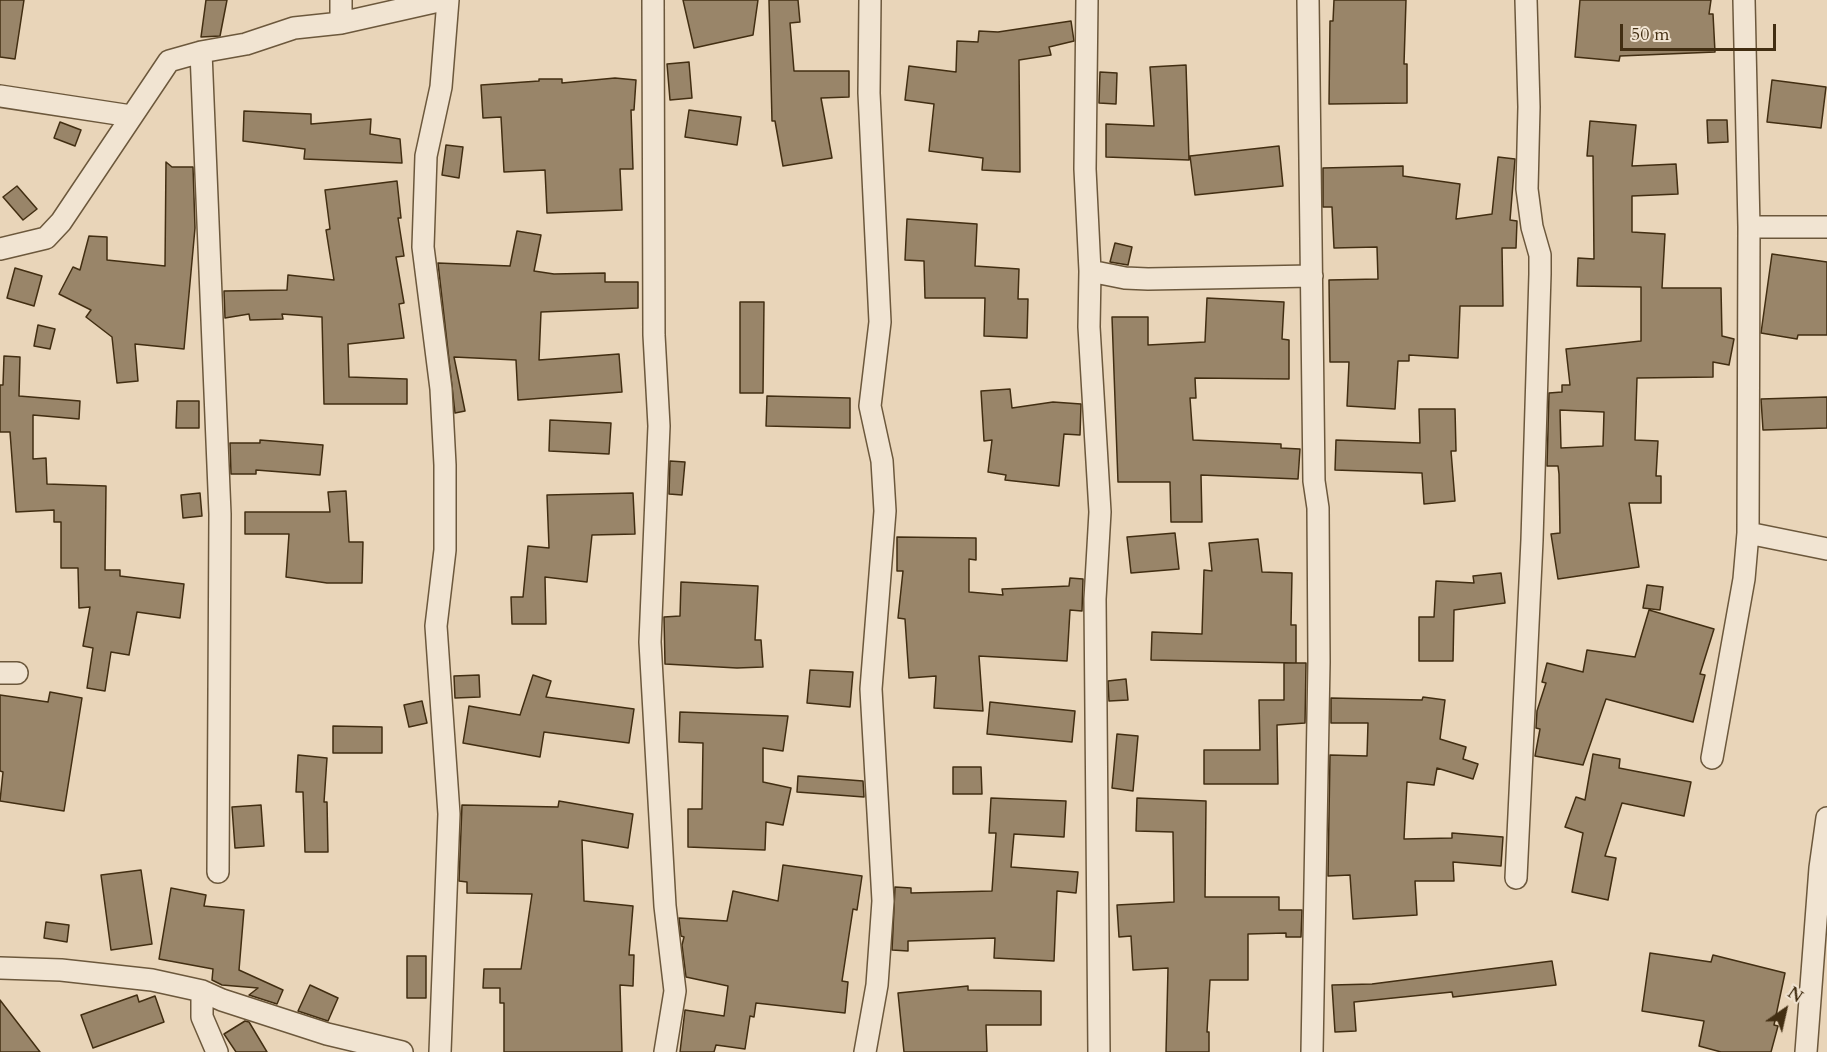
<!DOCTYPE html>
<style>
body{margin:0}
#map{position:relative;width:1827px;height:1052px;overflow:hidden;background:#e9d5b9;font-family:Cardo,serif}
canvas{display:block}
.north{position:absolute;left:1755px;top:980px;width:60px;height:60px;-webkit-text-stroke:4px #f1e4d2;paint-order:stroke;rotate:34deg;font-size:16px;font-weight:700;line-height:24px;text-align:center;color:#422e12}
.north::after{content:'';display:block;margin:auto;width:21px;height:27px;background:#422e12;clip-path:polygon(50% 0,100% 100%,50% 72%,0 100%)}
.scale{position:absolute;left:1620px;top:24px;width:156px;height:27px;box-sizing:border-box;border:3px solid #422e12;border-top:0;padding-left:8px;font-size:18px;line-height:21px;white-space:nowrap;color:#422e12;-webkit-text-stroke:4px #f1e4d2;paint-order:stroke}
</style>
<div id="map">
<canvas width="1827" height="1052"></canvas>
<div class="north">N</div>
<div class="scale">50 m</div>
</div>
<script>
const c = document.querySelector('canvas').getContext('2d');
c.lineJoin = 'round';
function fill(path, color) { c.fillStyle = color; c.fill(path, 'evenodd'); }
function stroke(path, color, width, dash) { c.strokeStyle = color; c.lineWidth = width; c.lineCap = dash ? 'butt' : 'round'; c.setLineDash(dash || []); c.stroke(path); }
const building = new Path2D(`
 M0 0H24L15 59 0 57Z
 M206 0H227L220 36 201 37Z
 M683 0H758L753 35 694 48Z
 M769 0H798L800 22 790 23 794 71H849V97L821 98 832 158 783 166 775 121H772Z
 M1334 0H1406L1404 64H1407V103L1329 104 1330 21H1333Z
 M1580 0H1711L1709 14H1713L1715 52 1620 56 1619 61 1575 57Z
 M1071 21 1074 41 1049 47 1051 55 1019 60 1020 172 982 170 983 158 929 151 934 104 905 100 909 66 956 72 957 41 978 42 979 31 998 32Z
 M689 62 692 98 670 100 667 64Z
 M1186 65 1189 160 1106 157V124L1154 126 1150 67Z
 M1100 72 1117 73 1116 104 1099 103Z
 M615 78 636 80 634 110H631L633 169H620L622 210 547 213 545 170 504 172 501 117 483 118 481 85 539 81V79H562V83Z
 M1772 80 1826 87 1821 128 1767 122Z
 M689 110 741 117 737 145 685 137Z
 M244 111 311 114V124L371 119 370 134 400 139 402 163 304 159 305 149 243 141Z
 M1707 120H1727L1728 142 1708 143Z
 M1590 121 1636 125 1632 166 1676 164 1678 194 1632 196V232L1665 234 1662 288H1721L1722 336 1734 339 1729 365 1713 362V377L1637 378 1635 440 1658 441 1656 476H1661V503H1629L1639 567 1558 579 1551 534 1560 533 1559 474 1558 466H1547L1549 393 1562 392V385H1570L1566 349 1641 341V287L1577 286 1578 258 1594 259 1593 156H1587ZM1560 410 1604 412 1603 446 1561 448Z
 M60 122 81 130 75 146 54 138Z
 M446 145 463 147 459 178 442 175Z
 M1279 146 1283 186 1195 195 1190 156Z
 M1498 157 1515 159 1510 220 1517 221 1516 248H1502L1503 306H1460L1458 358 1409 355V361H1398L1395 409 1347 406 1349 362H1330L1329 280 1378 279 1377 247 1334 248 1332 207H1323V168L1403 166V176L1460 184 1456 219 1492 214Z
 M166 162 172 167H193L195 228 184 349 135 344 138 381 117 383 112 337 86 317 91 310 59 294 73 267 80 270 89 236 107 237V260L165 266Z
 M397 181 401 218H398L404 256 396 257 404 303 399 304 404 338 348 344 349 377 407 379V404H324L322 317 282 314 283 319 250 320 249 314 225 318 224 291 287 290 288 275 334 280 326 230 330 229 325 190Z
 M17 186 37 209 23 220 3 197Z
 M907 219 977 224 975 266 1019 269 1018 299H1028L1027 338 984 336 985 298H925L924 261 905 260Z
 M517 231 541 235 534 271 554 274 605 273V282H638V308L541 312 539 360 619 354 622 392 518 400 516 360 454 357 465 411 455 413 438 263 510 266Z
 M1115 243 1132 247 1128 265 1110 262Z
 M1772 254 1827 262V335H1798L1797 339 1761 333Z
 M15 268 42 276 34 306 7 298Z
 M1207 298 1284 302 1282 339 1289 340V379L1195 378 1196 398H1190L1193 440 1281 444V448L1300 449 1298 479 1201 475 1202 522H1171L1170 482H1118L1112 317H1148V345L1205 342Z
 M740 302H764L763 393H740Z
 M38 325 55 329 50 349 34 346Z
 M4 356 20 357 19 396 80 401 79 419 33 415V459L46 458 47 484 106 486 105 570H120V576L184 584 180 618 137 612 129 655 111 652 105 691 87 688 93 648 83 646 90 607 79 608 78 568H61V522H54V510L16 512 10 432H0V385H3Z
 M1010 389 1012 408 1053 402 1081 404 1080 435 1064 434 1059 486 1005 480 1006 475 988 472 992 440 984 441 981 391Z
 M767 396 850 398V428L766 426Z
 M1827 397V428L1763 430 1761 399Z
 M177 401H199V428H176Z
 M1419 409H1455L1456 451H1451L1455 501 1424 504 1422 473 1335 470 1336 440 1420 443Z
 M550 420 611 423 609 454 549 451Z
 M260 440 323 445 320 475 256 470V474H231L230 443H260Z
 M670 461 685 462 682 495 669 494Z
 M346 491 349 542H363L362 583H327L286 577 289 534H245V512H330L328 492Z
 M200 493 202 516 183 518 181 495Z
 M633 493 635 534 592 535 587 582 545 577 546 624H512L511 597H523L528 546 549 548 547 495Z
 M1175 533 1179 569 1131 573 1127 537Z
 M897 537 976 538V560L969 559V592L1003 595 1002 589 1069 586 1070 578 1083 579 1082 611 1070 610 1067 661 979 656 983 711 934 708 936 676 909 678 905 619 898 618 903 571H897Z
 M1258 539 1262 572 1292 573 1291 625H1296V663L1151 660 1152 632 1202 634 1204 570 1212 571 1209 543Z
 M1501 573 1505 603 1454 610 1453 661H1419V617H1434L1436 581 1474 583 1473 576Z
 M681 582 758 586 755 640H761L763 667 737 668 665 664 664 617 680 616Z
 M1647 585 1663 587 1660 610 1643 608Z
 M1649 610 1714 629 1700 674 1705 675 1693 722 1606 699 1583 765 1535 756 1540 729 1536 728 1537 711 1546 683 1542 682 1547 663 1583 672 1587 650 1635 657Z
 M1284 663H1306L1305 723 1277 725 1278 784H1204V750H1260L1259 700H1284Z
 M810 670 853 672 850 707 807 703Z
 M479 675 480 697 455 698 454 676Z
 M533 675 551 681 546 697 634 709 629 743 544 732 540 757 463 743 469 706 520 715Z
 M1126 679 1128 700 1109 701 1108 681Z
 M50 692 82 698 64 811 0 801 3 772 0 771V695L48 702Z
 M1423 697 1445 700 1440 739 1466 747 1463 759 1478 764 1473 779 1437 768 1434 785 1407 782 1404 839 1452 838V833L1503 837 1501 866 1453 862 1454 881H1415L1417 915 1353 919 1350 875 1328 876 1330 755 1367 756 1368 723H1331V698L1422 700Z
 M422 701 427 723 409 727 404 705Z
 M990 702 1075 711 1072 742 987 734Z
 M680 712 788 716 783 751 763 748V782L791 788 783 825 766 822 765 850 688 847V809H702L703 743 679 742Z
 M333 726 382 727V753H333Z
 M1117 734 1138 736 1133 791 1112 788Z
 M1593 754 1620 759 1619 768 1691 782 1684 816 1622 803 1605 856 1616 858 1608 900 1572 892 1583 833 1565 827 1576 797 1585 800Z
 M298 755 327 758 324 802H327L328 852H305L303 792H296Z
 M953 767H981L982 794H953Z
 M798 776 863 781 864 797 797 792Z
 M991 798 1066 801 1064 837 1014 834 1011 867 1078 872 1076 893 1057 891 1054 961 994 958 995 938 908 941V951L892 950 895 887 911 888V893L992 891 996 833H989Z
 M1137 798 1206 801 1205 897H1279V910H1302L1301 937H1286V933L1248 934V980H1210L1207 1032H1209V1052H1166L1168 968 1133 970 1131 936 1119 937 1117 905 1174 902 1173 832 1136 831Z
 M559 801 633 814 628 848 582 840 584 901 633 906 629 955H634L633 986 620 985 622 1052H504V1003H500V988H483L484 969H521L532 894 467 893V882L459 881 462 805 558 807Z
 M261 805 264 846 235 848 232 807Z
 M783 865 862 876 857 910 853 909 842 981 848 982 845 1013 756 1003 754 1017 750 1016 745 1049 716 1045 714 1052H680L685 1010 724 1016 728 986 686 977 682 945 684 937 681 936 679 918 727 921 733 891 778 901Z
 M141 870 152 944 111 950 101 875Z
 M171 888 206 895 204 906 244 910 239 970 283 990 277 1004 249 995 258 988 222 985 212 980 213 969 159 959Z
 M46 922 69 925 67 942 44 938Z
 M1650 953 1711 962 1713 955 1785 973 1774 1025 1778 1026 1771 1052H1721L1699 1046 1704 1021 1642 1011Z
 M407 956H426V998H407Z
 M1552 961 1556 985 1453 997 1452 992 1354 1002 1356 1031 1335 1032 1332 985 1372 984Z
 M310 985 338 998 328 1021 298 1011Z
 M968 986V990L1041 991V1025H986L987 1052H904L898 993Z
 M137 995 139 1002 155 996 164 1022 93 1048 81 1015Z
 M0 1000 40 1052H0Z
 M245 1021 249 1022 267 1052H236L224 1034Z`);
const street = new Path2D(`
 M341 0V23
 M653 0 654 335 659 426 650 642 665 906 675 991 665 1052
 M1087 0 1085 169 1090 271 1089 327 1100 512 1095 599 1099 1052
 M1308 0 1314 481 1318 508 1319 662 1312 1052
 M201 52 220 514 218 872
 M0 96 131 116
 M1749 227H1827
 M0 249 46 238 61 222 169 61 201 52 246 44 294 28 341 23 443 0
 M1090 271 1125 278 1148 279 1312 276
 M1748 533 1827 549
 M0 673H17
 M1712 758 1744 579 1748 533 1749 227 1744 0
 M1516 878 1532 540 1540 274V255L1532 227 1527 189 1529 107 1526 0
 M0 968 61 970 152 980 202 991 222 1000 327 1034 402 1052
 M202 991V1017L217 1052
 M440 1052 449 814 436 626 445 550V465L441 389 423 247 426 156 441 87 448 0
 M865 1052 877 985 883 901 871 689 885 511 882 461 870 406 880 322 869 93 870 0
 M1806 1052 1820 868 1827 818`);
fill(building, '#998569');
stroke(building, '#422e12', 1.5);
stroke(street, '#6c583c', 24);
stroke(street, '#f1e4d2', 21);
</script>
